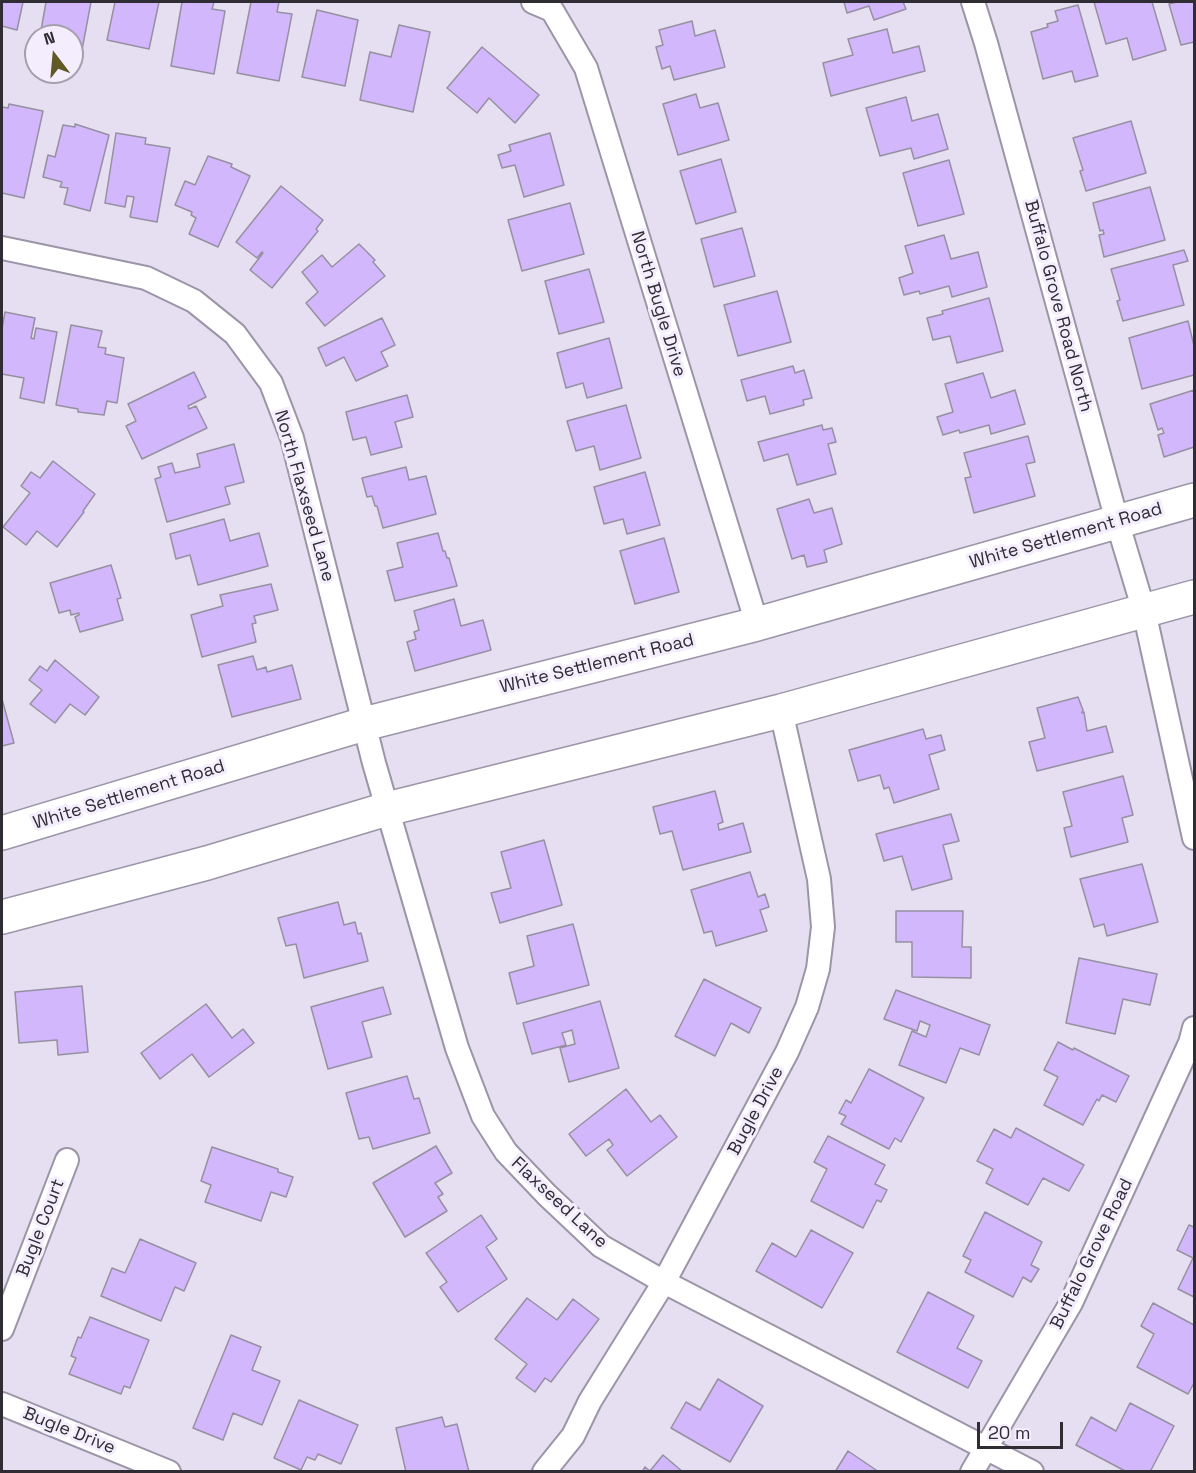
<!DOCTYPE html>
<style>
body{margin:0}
#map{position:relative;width:1196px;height:1473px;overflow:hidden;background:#e6dff2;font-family:"Space Grotesk",sans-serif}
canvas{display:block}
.frame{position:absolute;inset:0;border:3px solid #2f2c33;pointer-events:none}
.north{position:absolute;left:24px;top:24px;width:60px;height:60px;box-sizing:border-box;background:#f3edfd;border:2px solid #a5a0ac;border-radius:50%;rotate:344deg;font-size:16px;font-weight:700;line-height:24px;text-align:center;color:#2f2c33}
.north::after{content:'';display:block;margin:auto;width:21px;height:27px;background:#605926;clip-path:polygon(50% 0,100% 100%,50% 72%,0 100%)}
.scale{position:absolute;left:977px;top:1422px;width:86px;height:27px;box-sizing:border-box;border:3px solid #2f2c33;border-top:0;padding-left:8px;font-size:18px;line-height:21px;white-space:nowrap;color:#2f2c33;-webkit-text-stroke:4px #f3edfd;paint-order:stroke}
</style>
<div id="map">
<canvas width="1196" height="1473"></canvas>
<div class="frame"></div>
<div class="north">N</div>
<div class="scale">20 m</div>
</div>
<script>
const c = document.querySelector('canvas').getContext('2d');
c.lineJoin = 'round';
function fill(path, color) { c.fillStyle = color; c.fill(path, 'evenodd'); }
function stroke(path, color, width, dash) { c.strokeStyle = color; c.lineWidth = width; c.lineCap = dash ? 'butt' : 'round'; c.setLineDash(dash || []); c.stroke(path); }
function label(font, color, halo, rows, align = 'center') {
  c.font = font + ' "Space Grotesk",sans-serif'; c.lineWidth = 6; c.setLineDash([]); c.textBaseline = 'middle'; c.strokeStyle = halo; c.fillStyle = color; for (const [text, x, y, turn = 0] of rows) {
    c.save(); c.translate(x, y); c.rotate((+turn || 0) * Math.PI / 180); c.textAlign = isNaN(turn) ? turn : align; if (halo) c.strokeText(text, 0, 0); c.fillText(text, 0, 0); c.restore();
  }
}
const building = new Path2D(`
 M2 2H23L17 30 2 26Z
 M46 2H91L82 50 72 48V36H40Z
 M115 2H159L149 49 107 40Z
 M182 2H214L212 9 225 11 214 74 171 66Z
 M251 2H279L277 12 292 14 279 81 237 73Z
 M844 2H903L906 9 874 20 869 6 847 13Z
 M1094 2H1152L1166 50 1133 60 1127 38 1106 44Z
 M1177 2H1194V42L1181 45 1169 4Z
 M1078 5 1098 76 1075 82 1072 71 1043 79 1031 32 1048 27 1047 24 1058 21 1055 11Z
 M317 10 358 20 345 86 302 77Z
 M692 21 695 36 715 30 725 67 674 80 670 66 662 69 656 47 663 45 659 30Z
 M399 25 430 32 413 112 360 100 370 52 391 57Z
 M887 29 893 53 919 46 925 71 831 96 823 63 853 55 848 39Z
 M482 47 539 95 515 123 489 98 477 113 447 88Z
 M696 94 700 108 718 103 729 140 678 155 663 104Z
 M906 97 912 121 938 114 948 149 914 159 911 148 880 156 866 108Z
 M9 104 43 111 24 198 2 193V107L8 108Z
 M1131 121 1146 173 1086 191 1080 171 1083 170 1073 138Z
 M75 124 109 135 90 211 64 204 68 188 60 187 62 182 43 177 48 155 55 157 63 125 75 127Z
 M116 133 146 138 145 144 170 148 157 222 130 217 134 197 127 196 125 207 105 203Z
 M550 133 564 185 524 197 515 165 502 168 498 155 511 151 509 145Z
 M208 156 232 164 231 167 250 176 218 247 189 234 196 218 191 215 192 212 175 205 185 181 195 185Z
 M721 159 736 212 696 224 680 171Z
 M949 160 964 214 918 226 903 173Z
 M281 186 323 220 316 229 318 231 272 288 250 270 263 253 262 252 257 258 236 242Z
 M1150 187 1165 240 1104 257 1099 235 1104 234 1103 230 1100 231 1093 203Z
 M570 203 584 254 522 271 508 220Z
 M742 228 755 276 714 287 701 239Z
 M944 235 951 259 978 252 987 287 952 297 949 286 920 294 919 291 904 295 899 278 913 273 905 246Z
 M359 244 375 260 373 262 385 276 325 326 306 303 318 292 302 272 322 255 332 267Z
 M1184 250 1188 261 1173 265 1184 305 1123 321 1117 301 1120 300 1111 269Z
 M589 269 604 322 559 334 545 281Z
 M777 291 791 342 738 356 724 305Z
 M989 298 1003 351 957 363 950 336 933 340 927 318 943 314 942 311Z
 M5 312 35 318 31 338 34 339 36 328 57 332 44 403 20 398 24 378 2 374V329Z
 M382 318 395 345 381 352 388 366 356 381 344 357 326 366 318 348Z
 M1188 321 1194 346V375L1142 389 1129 338Z
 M71 325 102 331 98 347 106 348 105 354 124 358 117 403 107 401 104 415 78 412V409L56 405Z
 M609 338 622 388 587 398 583 383 566 388 557 353Z
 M793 366 795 373 804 370 812 398 803 400 804 405 770 414 765 396 747 401 741 380Z
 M194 372 206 397 188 406 189 409 196 406 207 428 142 459 126 426 136 421 128 404Z
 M983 373 991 398 1015 390 1025 424 991 434 989 425 960 433 959 430 943 435 937 417 953 412 945 384Z
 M1194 390V447L1164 457 1158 435 1164 433 1162 428 1158 430 1150 404Z
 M407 395 413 417 395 422 402 447 371 455 366 437 353 440 346 412Z
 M626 405 641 458 600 470 594 446 576 451 567 421Z
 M822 425 823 430 832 428 836 442 828 444 836 474 797 485 788 454 764 461 758 442Z
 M1028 436 1035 462 1026 464 1035 496 974 513 965 478 971 477 964 453Z
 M234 444 244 482 225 487 230 504 167 522 155 479 161 477 158 467 172 463 175 473 200 467 197 454Z
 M53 461 95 494 83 511 84 512 57 547 37 531 26 545 3 527 30 493 21 486 31 472 40 478Z
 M406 467 409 480 426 476 436 514 383 528 377 506H375L372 496 367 497 362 478Z
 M645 472 660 525 627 534 623 519 604 524 594 487Z
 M809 499 814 513 832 508 842 544 824 550 827 562 807 567 804 555 792 559 777 509Z
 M224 519 230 541 259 533 268 566 198 585 190 555 176 559 170 534Z
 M438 533 443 551H445L447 558H449L457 586 395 601 387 571 403 567 397 543Z
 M664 538 679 592 635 604 620 551Z
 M111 565 121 598 117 599 123 620 80 632 75 617 79 615V613L71 615 70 610 59 613 50 583Z
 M271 584 278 610 254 616 256 623 252 624 256 642 202 657 191 615 223 606 220 595Z
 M454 599 461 626 483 620 491 650 415 671 407 642 416 639 414 632 419 630 414 611Z
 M253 656 257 670 266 667 267 672 292 665 301 699 232 717 218 665Z
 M55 660 99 697 85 715 70 704 55 723 30 704 42 690 29 680 40 666 47 671Z
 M1078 697 1083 710 1082 713 1084 712 1087 731 1106 726 1113 752 1037 771 1029 742 1045 738 1037 708Z
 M2 699 14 743 2 746Z
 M923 729 926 739 941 735 945 750 929 755 939 789 894 803 889 787 884 789 880 775 858 781 849 750Z
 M1123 776 1133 815 1122 818 1128 842 1071 857 1064 828 1072 826 1063 792Z
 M715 791 723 822 718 824 719 830 743 823 751 852 683 870 672 831 660 834 653 807Z
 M951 814 959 841 943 845 952 879 912 890 902 856 884 861 876 834Z
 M544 840 562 905 500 923 491 893 511 888 501 852Z
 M1142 864 1158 922 1107 936 1104 924 1094 927 1080 879Z
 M750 872 758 897 765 894 769 907 760 910 767 931 716 946 712 931 704 933 691 890Z
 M338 902 344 925 355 922 358 934 361 933 368 961 304 978 296 944 286 946 278 918Z
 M896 911H963L962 947H971V978L912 977V942H896Z
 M573 924 589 985 517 1004 509 973 534 966 527 936Z
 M1079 958 1157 974 1150 1005 1123 999 1115 1034 1066 1023Z
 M704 979 761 1008 749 1033 731 1023 715 1056 675 1036Z
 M82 986 88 1052 58 1055 57 1040 19 1043 15 992Z
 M383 987 391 1014 362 1022 372 1057 328 1069 311 1007Z
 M896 990 990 1025 979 1055 960 1048 946 1083 899 1065 912 1031 926 1037 930 1025 920 1021 917 1031 884 1019Z
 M600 1001 619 1068 569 1082 560 1048 575 1044 572 1030 562 1033 566 1045 532 1054 523 1023Z
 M206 1004 232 1038 243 1029 254 1043 209 1077 192 1054 160 1079 141 1053Z
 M1058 1042 1073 1050 1074 1048 1129 1076 1116 1102 1102 1095 1099 1101 1097 1099 1083 1125 1044 1105 1058 1077 1044 1070Z
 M869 1069 924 1098 901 1142 895 1138 889 1149 841 1124 846 1116 839 1113 846 1100 851 1103Z
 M407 1076 414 1099 419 1098 430 1133 373 1149 369 1137 359 1139 346 1093Z
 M626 1089 651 1122 660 1115 677 1137 627 1176 607 1150 613 1145 609 1139 586 1156 569 1134Z
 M1016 1128 1084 1165 1069 1191 1043 1178 1028 1205 986 1183 993 1169 977 1161 994 1129 1011 1138Z
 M828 1136 885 1165 875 1184 887 1190 881 1202 877 1200 863 1228 811 1201 827 1169 814 1162Z
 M436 1146 452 1173 435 1183 443 1194 438 1197 447 1211 405 1237 373 1183Z
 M212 1147 278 1169V1172L293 1177 286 1197 271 1192 261 1221 205 1202 211 1185 201 1181Z
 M985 1212 1042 1242 1031 1265 1039 1269 1031 1282 1023 1277 1013 1297 965 1272 971 1260 963 1256Z
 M481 1215 497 1239 486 1247 507 1279 458 1312 440 1287 447 1282 426 1253Z
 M1189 1225 1194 1227V1297L1178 1289 1193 1258 1177 1250Z
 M811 1230 853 1253 822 1308 756 1271 772 1243 796 1257Z
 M140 1239 196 1263 184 1291 175 1287 161 1321 101 1296 112 1268 125 1273Z
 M928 1292 974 1316 957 1348 982 1361 968 1388 897 1352Z
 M527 1298 557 1320 573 1299 599 1319 551 1382 545 1378 535 1392 516 1378 527 1364 495 1339Z
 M1153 1303 1194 1325V1383L1188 1394 1137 1367 1154 1334 1141 1326Z
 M90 1317 149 1340 130 1388 124 1386 121 1394 69 1374 76 1358 71 1356 78 1337 81 1338Z
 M231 1335 261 1347 252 1370 280 1381 262 1425 233 1413 223 1440 193 1428Z
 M718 1379 763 1406 730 1462 671 1428 686 1402 700 1410Z
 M299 1400 358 1425 341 1464 318 1454 315 1460 307 1457 301 1470 274 1458Z
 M1130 1403 1174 1426 1150 1472H1127L1076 1445 1091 1417 1116 1431Z
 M442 1417 445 1427 457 1424 469 1472H406L396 1428Z
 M848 1451 879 1472H835Z
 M663 1455 683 1472H642L645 1467 650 1471Z`);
const minor = new Path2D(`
 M533 2 552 10 586 68 757 624
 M973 2 986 43 1117 521 1144 611 1194 838
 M2 248 146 278 194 301 235 334 271 383 292 438 374 763 457 1048 483 1116 506 1152 547 1195 601 1246 664 1282 1032 1472
 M2 1329 67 1160
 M2 1404 169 1472
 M544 1472 573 1436 590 1401 664 1282 787 1052 807 1007 818 969 823 927 819 879 781 711
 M972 1472 1071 1303 1190 1043 1194 1028`);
const primary = new Path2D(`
 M2 833 364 724 757 624 1194 500
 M2 917 207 863 387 809 781 711 1194 597`);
const streetNames = [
 ["North Bugle Drive",658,304,73],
 ["Buffalo Grove Road North",1058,306,75],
 ["North Flaxseed Lane",304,496,74],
 ["White Settlement Road",1066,536,-16],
 ["White Settlement Road",597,664,-14],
 ["White Settlement Road",129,795,-17],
 ["Bugle Drive",756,1111,-62],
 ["Flaxseed Lane",559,1203,43],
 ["Bugle Court",41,1228,-69],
 ["Buffalo Grove Road",1092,1254,-64],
 ["Bugle Drive",69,1431,22]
];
fill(building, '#d2b7fd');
stroke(building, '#9690a1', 1.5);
stroke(minor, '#9b95a7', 26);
stroke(primary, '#9b95a7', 36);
stroke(minor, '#fff', 22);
stroke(primary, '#fff', 33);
label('18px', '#2f2c33', '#f3edfd', streetNames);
</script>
